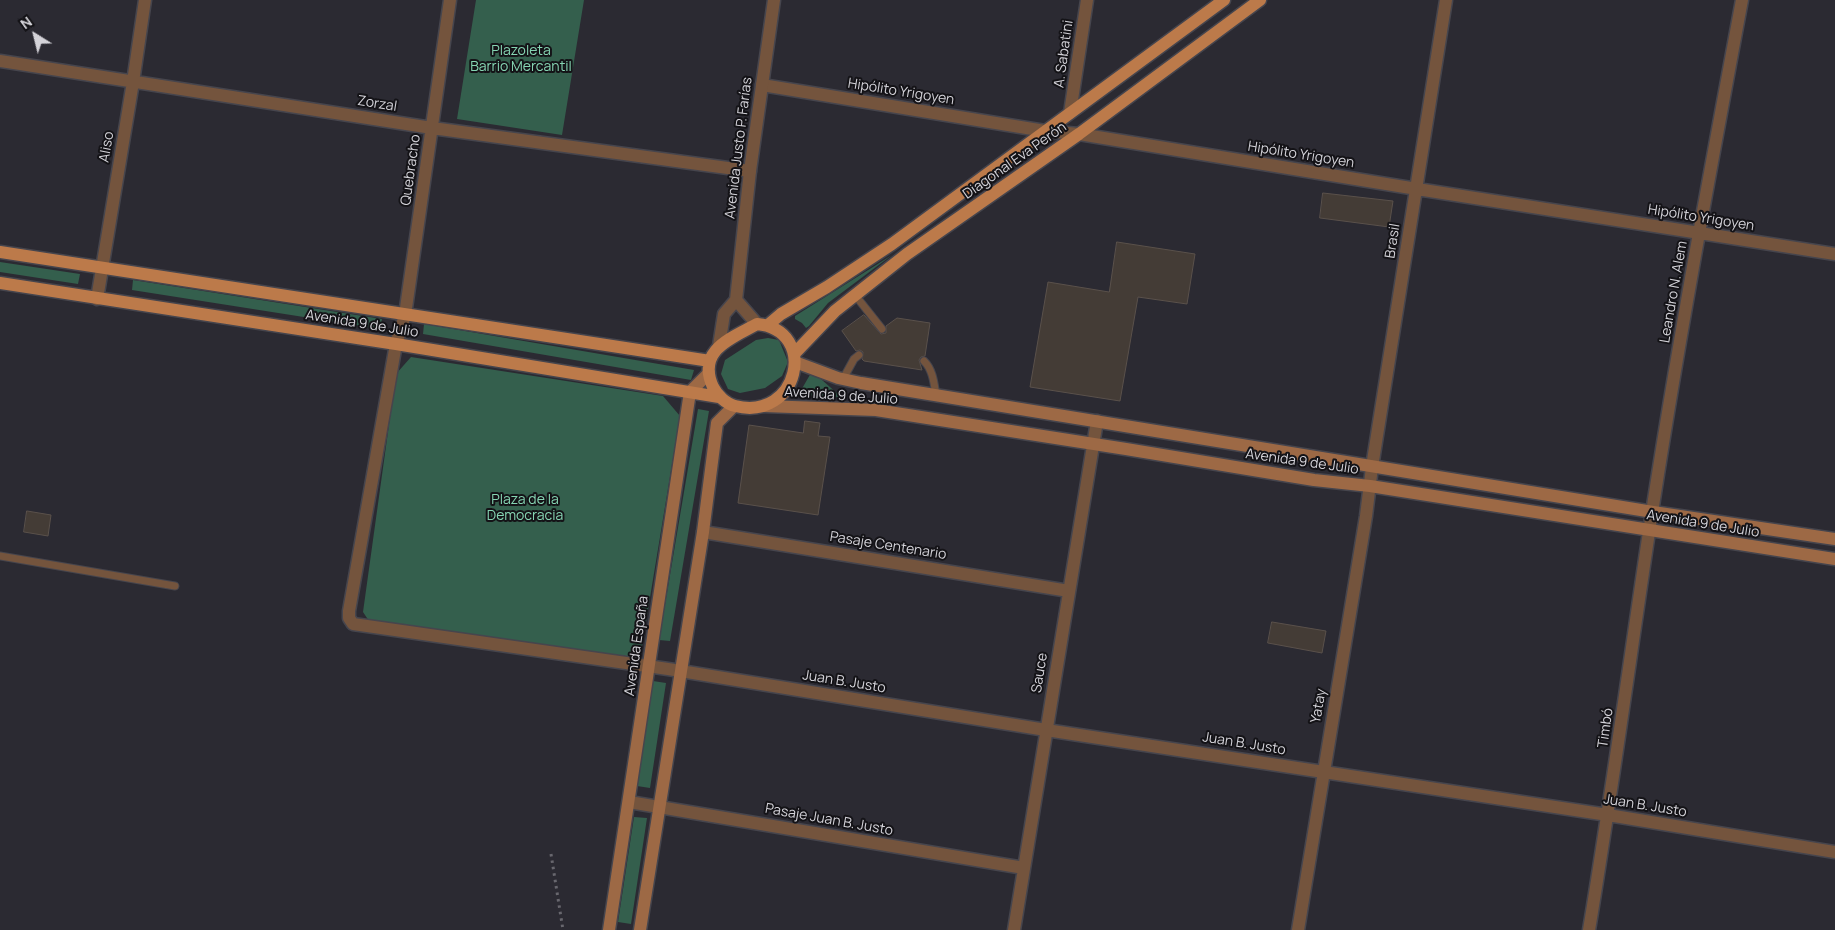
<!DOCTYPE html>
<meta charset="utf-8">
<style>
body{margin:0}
#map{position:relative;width:1835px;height:930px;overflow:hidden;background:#2b2a32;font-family:Manrope,sans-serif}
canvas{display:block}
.north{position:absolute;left:10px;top:10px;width:50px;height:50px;-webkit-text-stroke:4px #141317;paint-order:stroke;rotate:324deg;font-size:14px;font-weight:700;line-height:20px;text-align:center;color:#d4d3d9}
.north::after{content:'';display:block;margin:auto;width:18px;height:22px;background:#d4d3d9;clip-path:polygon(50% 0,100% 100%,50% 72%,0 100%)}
</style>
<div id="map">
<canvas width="1835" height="930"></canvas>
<div class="north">N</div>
</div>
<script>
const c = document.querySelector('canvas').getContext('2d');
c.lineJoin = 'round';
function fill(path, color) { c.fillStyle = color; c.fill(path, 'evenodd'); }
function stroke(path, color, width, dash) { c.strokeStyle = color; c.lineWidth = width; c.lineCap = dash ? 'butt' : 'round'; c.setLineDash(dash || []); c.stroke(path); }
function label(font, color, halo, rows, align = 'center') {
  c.font = font + ' Manrope,sans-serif'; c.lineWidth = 4; c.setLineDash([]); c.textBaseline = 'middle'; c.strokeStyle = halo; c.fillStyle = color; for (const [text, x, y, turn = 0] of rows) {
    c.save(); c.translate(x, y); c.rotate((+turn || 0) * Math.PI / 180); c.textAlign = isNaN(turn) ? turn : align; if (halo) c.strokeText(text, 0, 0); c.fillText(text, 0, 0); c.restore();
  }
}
const green = new Path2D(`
 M476 0H584L562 135 457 119Z
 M892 255 828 303 809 326 806 328 802 323 795 319V316Z
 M0 262 80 274 78 284 0 272Z
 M133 280 382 319 380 329 132 290Z
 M424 324 694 370 691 380 423 334Z
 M768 338 779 340 788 362 782 376 765 388 740 393 728 389 721 374 725 360 756 340Z
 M411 357 663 396 680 416 640 658 369 621 363 612 396 374Z
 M813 372 839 395 840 397 801 395 800 392 811 373Z
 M698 409 709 411 670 641 659 640Z
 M653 681 666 683 650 788 637 786Z
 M634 817 647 818 631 924 618 922Z`);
const building = new Path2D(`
 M1323 193 1393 201 1389 227 1320 218Z
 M1117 242 1195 254 1187 304 1138 297 1120 401 1030 387 1048 282 1109 292Z
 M864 315 881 334 886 333V326L897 318 930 323 925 356 921 357 919 360 922 370 864 361 862 359 863 352 860 350 856 351 842 331Z
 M805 421 820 423 818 436 830 437 818 515 738 503 749 425 803 433Z
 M27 511 51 515 48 536 24 532Z
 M1272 622 1326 631 1322 653 1268 643Z`);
const path = new Path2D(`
 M551 854 563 930`);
const service = new Path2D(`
 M855 295 882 329
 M924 361C933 370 934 383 936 395
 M843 379 854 359 859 355
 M0 556 175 586`);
const minor = new Path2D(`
 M450 0 405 315 396 344 349 611V618L353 624 668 669 1046 730 1608 815 1835 852
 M0 61 432 128 750 171
 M762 85 1045 131 1079 134 1417 189 1835 254
 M1070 113 1087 0
 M97 299 133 82 145 0
 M703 532 1069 591
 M629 802 1024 868
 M1014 930 1097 421
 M1298 930 1366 516 1372 467 1446 0
 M1589 930C1611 798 1629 665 1649 532 1676 354 1709 177 1742 0`);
const tertiary = new Path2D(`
 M736 300 757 324
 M719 346 724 314 736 300 750 171 774 0`);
const secondary = new Path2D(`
 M795 362 838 378 861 383 1653 512 1835 539
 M764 406 876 410 1126 449 1314 480 1370 486 1835 559
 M609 930 690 392 709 373
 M640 930 703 532 717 423 734 406`);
const primary = new Path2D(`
 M0 252 710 361
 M0 283 396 344 719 397
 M757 324C819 330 799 422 735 406 726 404 717 395 713 387 696 350 732 338 757 324Z
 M768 325 781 314 827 287 892 244 1224 0
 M794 354 835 311 907 254 1079 134 1260 0`);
const parkNames = [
 ["Plazoleta",521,51],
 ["Barrio Mercantil",521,67],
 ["Plaza de la",525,500],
 ["Democracia",525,516]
];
const streetNames = [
 ["A. Sabatini",1064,54,-82],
 ["Hipólito Yrigoyen",901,92,9],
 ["Zorzal",377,104,9],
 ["Aliso",107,147,-80],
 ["Avenida Justo P. Farías",739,148,-83],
 ["Hipólito Yrigoyen",1301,155,9],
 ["Diagonal Eva Perón",1015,161,-35],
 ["Quebracho",411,170,-82],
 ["Hipólito Yrigoyen",1701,218,9],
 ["Brasil",1393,241,-81],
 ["Leandro N. Alem",1674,292,-80],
 ["Avenida 9 de Julio",362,324,9],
 ["Avenida 9 de Julio",841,396,4],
 ["Avenida 9 de Julio",1302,462,8],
 ["Avenida 9 de Julio",1703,524,9],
 ["Pasaje Centenario",888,546,9],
 ["Avenida España",637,646,-82],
 ["Sauce",1040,673,-81],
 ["Juan B. Justo",844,682,9],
 ["Yatay",1319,706,-80],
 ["Timbó",1606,728,-82],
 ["Juan B. Justo",1244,744,9],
 ["Juan B. Justo",1645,806,9],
 ["Pasaje Juan B. Justo",829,820,10]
];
fill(green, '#345f4d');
fill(building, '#443c36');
stroke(building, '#5a514b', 1);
stroke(service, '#46454d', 9);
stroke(minor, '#46454d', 15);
stroke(tertiary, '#46454d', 15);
stroke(secondary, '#46454d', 15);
stroke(primary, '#46454d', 15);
stroke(path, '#68676e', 3, [2.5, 4]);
stroke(service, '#74543d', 7);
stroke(minor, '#74543d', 12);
stroke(tertiary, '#74543d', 12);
stroke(secondary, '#9d6945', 12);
stroke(primary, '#bc7a4a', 12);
label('14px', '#86d5b3', '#141317', parkNames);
label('14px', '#d4d3d9', '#141317', streetNames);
</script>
